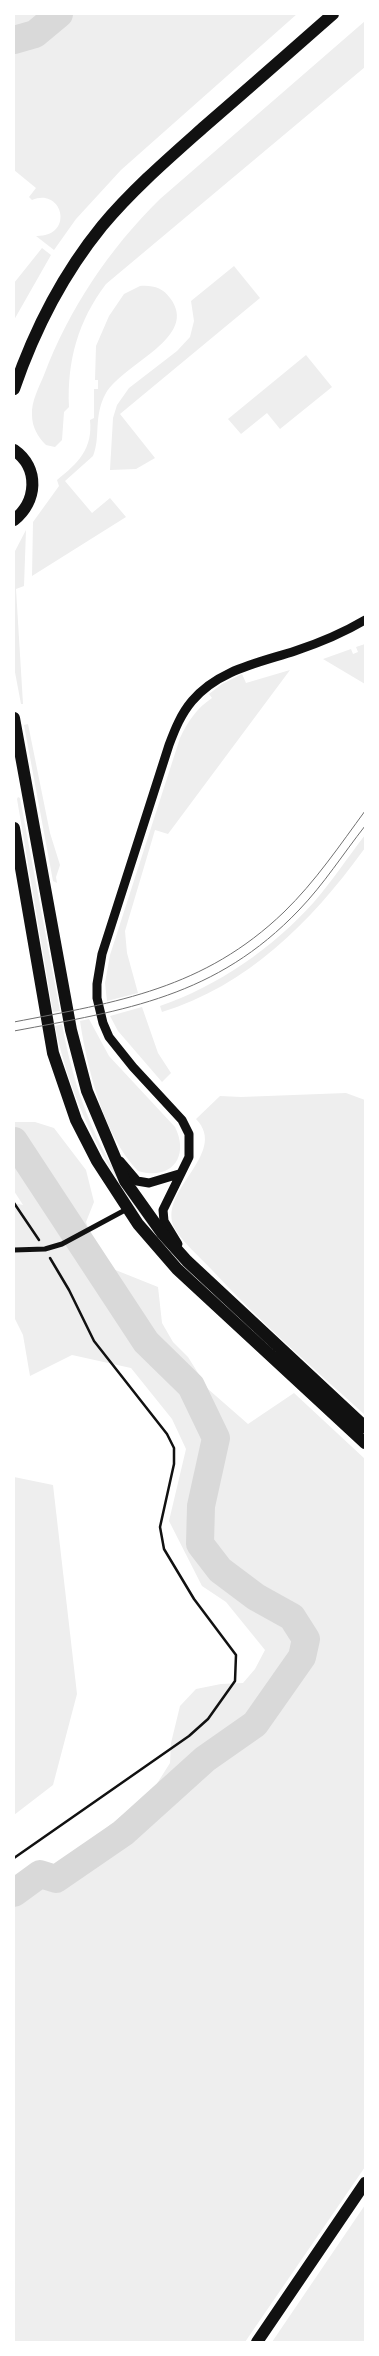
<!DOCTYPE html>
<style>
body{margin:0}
#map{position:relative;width:379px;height:2356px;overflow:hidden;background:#fff;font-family:"DejaVu Sans",sans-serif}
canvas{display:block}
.frame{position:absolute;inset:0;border:15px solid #fff;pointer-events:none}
</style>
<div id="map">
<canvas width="379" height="2356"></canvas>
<div class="frame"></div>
</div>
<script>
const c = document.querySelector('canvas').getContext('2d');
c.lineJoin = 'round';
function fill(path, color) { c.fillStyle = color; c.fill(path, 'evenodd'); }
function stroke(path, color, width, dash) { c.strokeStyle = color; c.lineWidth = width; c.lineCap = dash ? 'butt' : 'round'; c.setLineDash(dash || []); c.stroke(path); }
const green = new Path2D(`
 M14 14H297L121 170 76 219 54 250 36 236C75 237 63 187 32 200L29 197 36 188 14 170Z
 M365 21V67L106 284C78 321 67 361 69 407L64 412 62 440 55 447 46 445C38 437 32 427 32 415 31 402 39 387 44 375 69 309 109 249 160 199Z
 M42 248 51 255 14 320V283Z
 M234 266 260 298 120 414 155 458 136 469 110 470 113 418 117 405 129 388 177 351 190 337 194 321 191 301Z
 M140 286C153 285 163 288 170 298 200 337 124 363 106 393 93 416 101 437 93 456L65 481 92 513 110 498 126 517 32 576 33 522 59 486 57 480C78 463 93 449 90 420L94 418V389H98V380H95L96 346 109 316 124 294Z
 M306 355 332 387 280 429 267 413 241 434 228 419Z
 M26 530 24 586 16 589 23 704H21L14 667V553Z
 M365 644V684L323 659 351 649 353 654 358 652 356 647Z
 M290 670 168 834 155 830 125 931 127 953 138 993 107 1001 105 983 110 955 180 738C188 721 197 708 212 698L209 694 222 684 242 674 246 683Z
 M28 724 50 833 60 865 56 877 57 883 53 881 24 725Z
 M18 797 20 798 60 1011 53 1012 17 799Z
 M365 835V848L362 852C311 922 247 986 162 1012L160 1006C218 986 273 948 314 902 333 880 348 857 365 835Z
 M142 1007 158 1053 171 1073 162 1082 118 1031 110 1016Z
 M89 1019 109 1056 175 1127C190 1157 171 1181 138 1171 104 1136 87 1068 80 1021Z
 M62 1024C78 1112 106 1164 157 1236 107 1173 71 1104 55 1026Z
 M346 1093 365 1100V1415C313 1368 259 1321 211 1269 199 1256 184 1244 175 1229 155 1191 230 1154 196 1119L220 1096 241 1097Z
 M14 1122H35L54 1128 86 1170 94 1202 86 1222 95 1248 108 1267 158 1287 162 1323 173 1342 188 1357 208 1389 248 1424 294 1393 365 1459V2167L245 2342H14V1907L51 1876 60 1864 151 1793 170 1763 171 1743 180 1706 196 1689 221 1684 243 1683 255 1669 265 1650 226 1602 202 1586 169 1521 186 1449 172 1419 131 1368 72 1355 30 1376 23 1335 14 1317V1203L23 1205 14 1191Z
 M14 1477 53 1485 77 1694 53 1785 14 1815Z
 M365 2205V2342H272Z`);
const river = new Path2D(`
 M14 40 35 34 59 14
 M14 1141 146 1342 191 1386 216 1438 201 1506 200 1544 220 1570 256 1597 292 1617 306 1639 302 1657 255 1724 205 1759 123 1833 56 1879 40 1874 14 1893`);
const path = new Path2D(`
 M14 1203 39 1240
 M14 1858 189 1736 208 1719 235 1681 236 1655 194 1599 164 1549 160 1527 174 1464V1448L167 1434 94 1341 69 1290 50 1258`);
const minor = new Path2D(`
 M14 1250 45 1249 62 1244 127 1209`);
const tertiary = new Path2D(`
 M120 1161 137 1181 149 1183 179 1174
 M178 1244 164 1221 163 1210 189 1157V1134L182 1120 133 1067 109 1037 103 1023 97 998V984L102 954 169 745C175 729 181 714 192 701 218 670 258 663 295 651 319 643 343 633 365 620`);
const primary = new Path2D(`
 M14 389C34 331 63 274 102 226 133 189 169 158 205 126 248 89 291 51 333 14
 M14 450C40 468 37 502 14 520
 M14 718 71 1030 87 1091 125 1181 162 1233 187 1261 365 1427
 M14 828 53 1053 76 1120 97 1161 138 1224 177 1269 365 1443
 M257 2342 365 2183`);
const tram = new Path2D(`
 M14 1022C118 1002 204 989 284 912 315 882 340 845 365 811
 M14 1031C126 1010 216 997 299 910 324 884 343 854 365 826`);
fill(green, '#eee');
stroke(river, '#d9d9d9', 28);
stroke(path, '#111', 2.5);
stroke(minor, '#111', 5);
stroke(tertiary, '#111', 9);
stroke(primary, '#111', 12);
stroke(tram, '#707070', 1);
</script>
